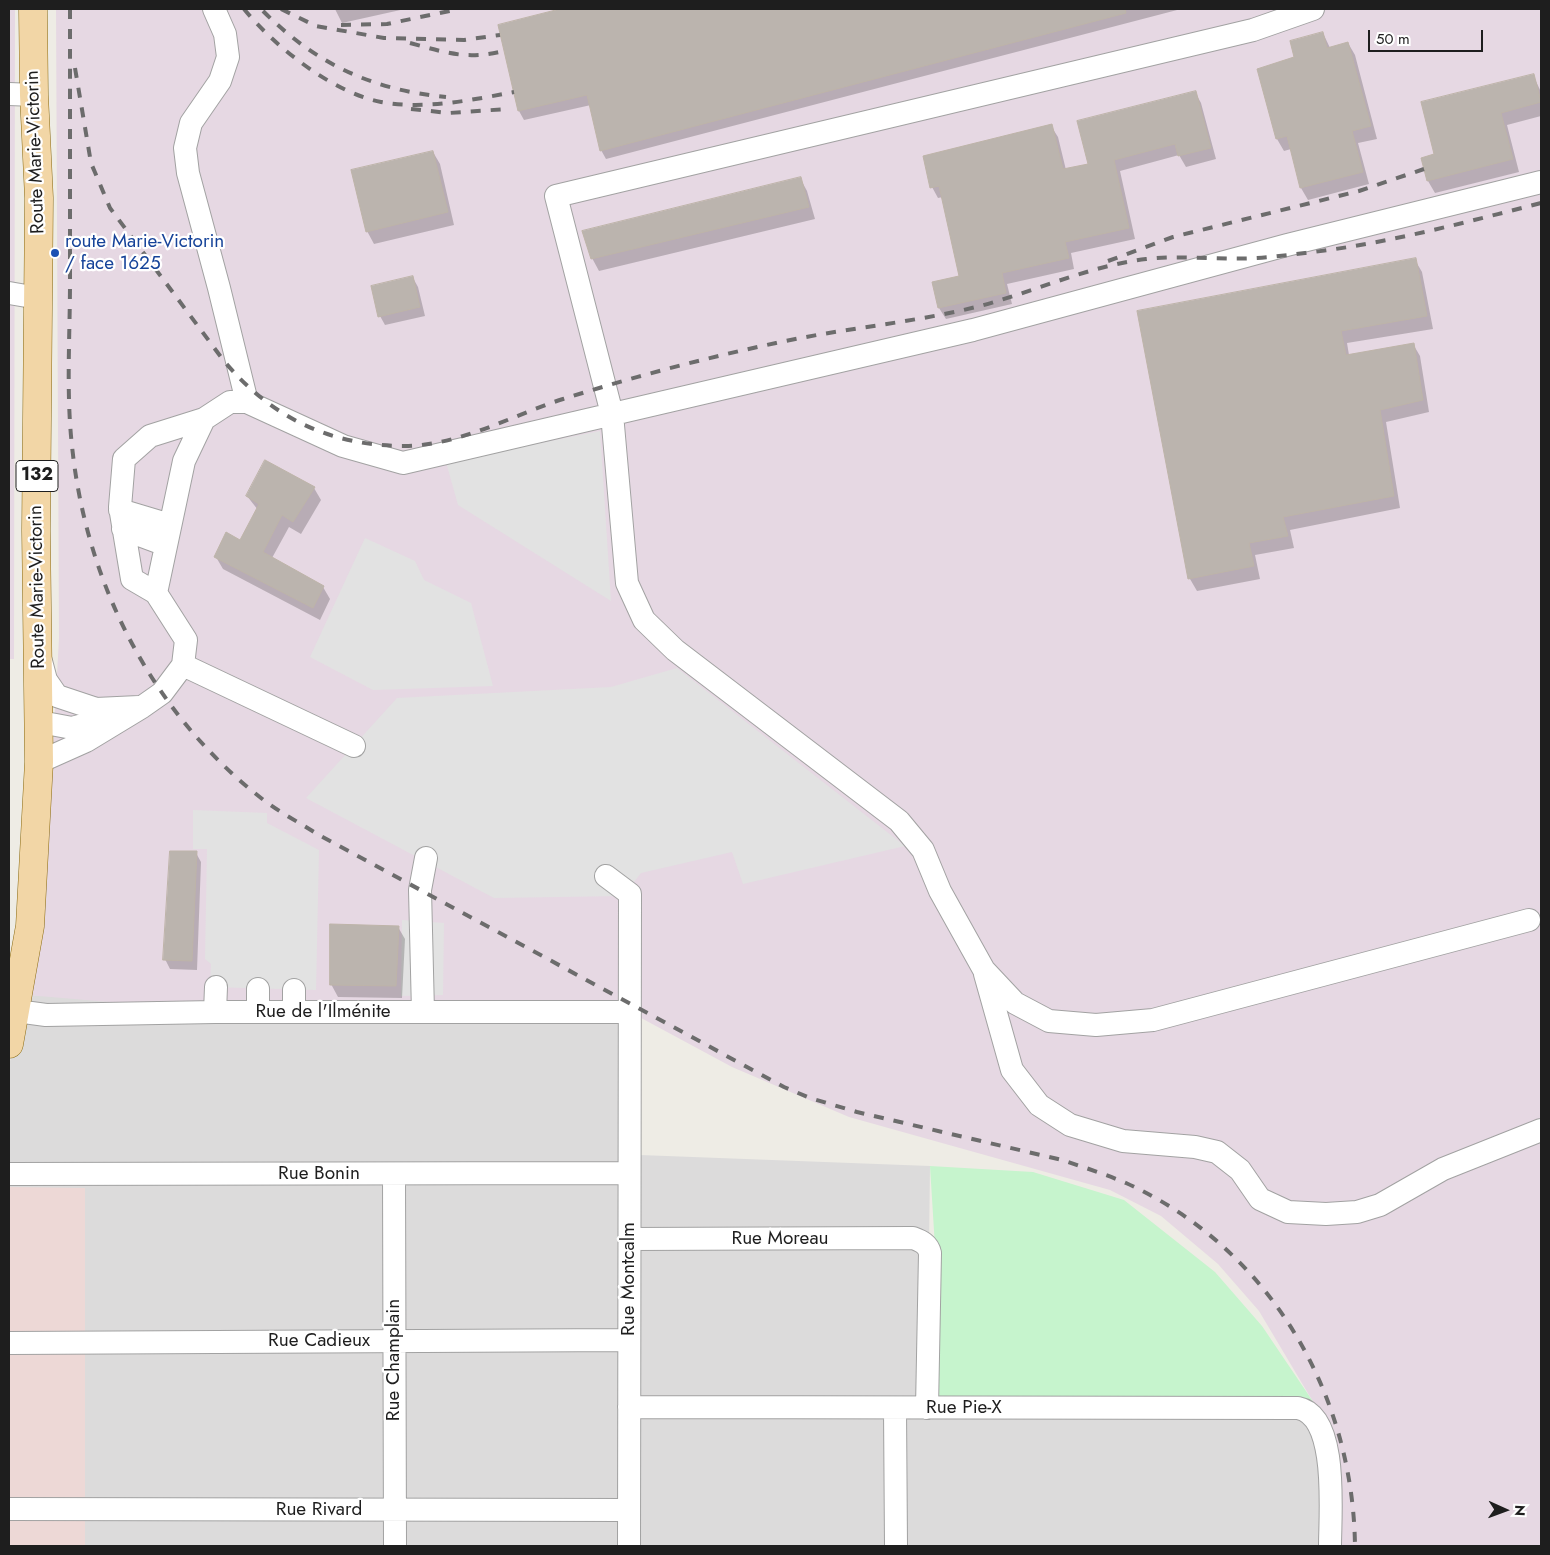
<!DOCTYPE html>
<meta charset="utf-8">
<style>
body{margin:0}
#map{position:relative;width:1550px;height:1555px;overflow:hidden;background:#eeece5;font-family:Jost,sans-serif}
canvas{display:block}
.frame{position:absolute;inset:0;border:10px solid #1e1e1e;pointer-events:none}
.north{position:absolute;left:1480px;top:1485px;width:50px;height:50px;-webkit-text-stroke:4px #fff;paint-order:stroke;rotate:92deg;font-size:14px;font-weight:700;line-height:20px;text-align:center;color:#1e1e1e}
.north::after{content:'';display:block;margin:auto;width:18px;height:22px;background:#1e1e1e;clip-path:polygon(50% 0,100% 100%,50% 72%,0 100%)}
.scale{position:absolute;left:1368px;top:30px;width:115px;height:22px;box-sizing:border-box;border:2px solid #1e1e1e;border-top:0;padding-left:6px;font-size:15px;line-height:18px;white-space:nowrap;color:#1e1e1e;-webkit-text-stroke:4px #fff;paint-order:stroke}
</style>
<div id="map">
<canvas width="1550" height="1555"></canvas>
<div class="frame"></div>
<div class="north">N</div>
<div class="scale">50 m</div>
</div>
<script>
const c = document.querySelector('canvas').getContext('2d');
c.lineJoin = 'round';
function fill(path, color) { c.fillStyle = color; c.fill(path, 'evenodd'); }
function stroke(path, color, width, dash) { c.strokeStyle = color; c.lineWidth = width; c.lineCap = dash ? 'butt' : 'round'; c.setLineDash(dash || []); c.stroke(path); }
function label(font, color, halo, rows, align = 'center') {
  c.font = font + ' Jost,sans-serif'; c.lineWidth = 4.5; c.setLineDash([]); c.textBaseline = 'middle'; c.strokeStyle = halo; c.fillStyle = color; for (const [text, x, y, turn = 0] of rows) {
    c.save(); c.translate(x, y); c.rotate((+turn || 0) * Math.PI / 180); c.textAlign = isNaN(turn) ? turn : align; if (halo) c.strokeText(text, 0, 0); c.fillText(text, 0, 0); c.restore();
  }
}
const residential = new Path2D(`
 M27 995 630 1012 640 1155 930 1166 927 1408 1314 1403 1334 1437 1337 1546H9V1065Z`);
const commercial = new Path2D(`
 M9 1187 85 1188V1546H9Z`);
const industrial = new Path2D(`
 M9 9H15L14 659H9Z
 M56 9H1541V1546H1337L1334 1437 1259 1311 1218 1264 1161 1216 1110 1190 849 1117 732 1067 630 1012 145 1005 27 995 45 895 59 638Z`);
const park = new Path2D(`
 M930 1166 1033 1172 1124 1200 1215 1272 1262 1326 1314 1403 936 1408 935 1247Z`);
const parking = new Path2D(`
 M600 431 611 601 458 505 446 462Z
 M365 538 415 561 424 580 471 603 493 686 373 690 310 657Z
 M677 668 905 846 743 884 732 852 641 873 623 896 494 898 306 798 397 698 611 687Z
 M193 810 267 813V823L319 850 316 990 210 987 211 964 205 959 207 849H193Z
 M402 920 444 923 443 995 401 996Z`);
const shadow = new Path2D(`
 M335 9H405L342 23Z
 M565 9H1181L606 159 601 150 591 105 524 120 519 111 500 26Z
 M1323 33 1330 48 1348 43 1355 55 1377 139 1358 143 1369 184 1308 200 1301 188 1291 149 1284 151 1277 139 1259 70 1295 58Z
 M1533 75 1541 92V116L1507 125 1519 172 1435 193 1428 181 1435 155Z
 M1195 92 1201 103 1216 159 1186 167 1179 155 1120 171 1135 239 1071 253 1074 269 1007 284 1012 304 946 319 939 308 934 283 960 277 943 197 938 198 932 187 1051 126 1058 137 1066 170 1089 164Z
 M433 152 440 164 454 225 374 244 367 231Z
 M800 178 807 191 815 219 599 271 592 258Z
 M1415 260 1422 272 1433 329 1347 343 1349 355 1413 344 1420 356 1429 412 1386 422 1400 508 1290 530 1294 548 1255 555 1260 579 1197 591 1190 579 1138 312Z
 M1541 267V291L1540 271Z
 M413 278 418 287 425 316 385 325 380 316Z
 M314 488 321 500 301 534 289 527 272 558 323 587 330 599 320 620 223 569 216 557 241 542 258 510 247 496Z
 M196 853 201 862 197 970 170 969 165 959Z
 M398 927 405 939 402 998 338 997 331 984Z`);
const building = new Path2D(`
 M560 9H1125L1126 13 600 151 587 95 518 111 498 25Z
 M1323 32 1327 48 1348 42 1371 126 1352 131 1363 172 1300 188 1287 136 1276 139 1257 69 1294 57 1290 41Z
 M1534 74 1541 102 1501 113 1513 159 1427 181 1421 158 1434 154 1421 102Z
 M1196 91 1211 148 1178 156 1175 144 1114 160 1129 228 1065 242 1069 258 1002 273 1006 293 938 308 932 282 959 276 939 186 930 188 923 156 1052 124 1063 169 1088 164 1077 121Z
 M433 151 448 212 366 232 351 170Z
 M801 177 809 207 591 259 582 231Z
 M1416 258 1427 316 1341 331 1346 355 1414 343 1423 400 1380 410 1394 496 1283 517 1288 536 1249 543 1254 566 1188 579 1137 311Z
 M413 276 420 307 378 317 371 286Z
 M265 460 315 487 293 522 282 515 263 552 324 586 313 608 214 557 226 532 240 540 259 504 246 496Z
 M170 851H197L192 961 163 960Z
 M330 924 399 926 396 986 330 985Z`);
const minor = new Path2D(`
 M214 9 225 34 228 57 220 81 191 123 185 148 188 173 219 288 247 402
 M1313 9 1253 30 556 196 612 414 627 583 644 620 675 650 899 821 923 850 940 891 984 970 1015 1003 1049 1021 1096 1025 1153 1020 1529 920
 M9 94 34 95
 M9 293 38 298
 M120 510 170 525
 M123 529 166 545
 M156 593 184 461 204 419
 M41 661 46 680 57 696 96 709 139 707
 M183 665 354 746
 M40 722 72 728 106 719
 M39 762 86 741 142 707 162 693 183 665 186 640 156 593 132 579 120 507 124 459 150 436 204 419 230 402H247L343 446 403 463 973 330 1287 245 1541 182
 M606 876 630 894 629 1546
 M985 974 1012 1070 1039 1105 1070 1125 1123 1141 1195 1147 1217 1152 1240 1170 1260 1199 1288 1212 1326 1214 1357 1212 1380 1205 1443 1169 1541 1130
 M258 989V1012
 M294 990V1012
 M9 1010 46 1015 215 1012H630
 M215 1012 216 987
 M423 1012 420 890 426 858
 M9 1174 628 1173
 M394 1174 395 1546
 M629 1239 913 1238C921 1241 928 1244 930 1253L927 1408
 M9 1343 629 1340
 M629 1407 1298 1408C1339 1416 1330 1514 1330 1546
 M895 1409 896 1546
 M9 1509 629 1510`);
const major = new Path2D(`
 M9 1044 30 926 39 762 36 530 39 198 34 95 33 9`);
const rail = new Path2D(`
 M70 9C70 99 70 190 70 281 70 336 66 392 72 446 86 583 152 713 261 798 279 812 300 823 319 835L784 1087 810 1098 857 1112 1062 1160C1083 1167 1105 1174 1126 1183 1269 1248 1353 1392 1355 1546
 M244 9C274 46 333 93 381 102 425 110 471 100 514 92
 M281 9 316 26 384 38 464 40 500 35
 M263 11C316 64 372 90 446 97
 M341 25 387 24 459 9
 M410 43C448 53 465 60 504 51
 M75 68 91 163 110 208 224 361C272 418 330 446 405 446 462 445 510 416 563 399 633 377 705 358 776 343 844 328 913 323 980 306 1036 291 1089 266 1146 259 1183 255 1220 260 1257 258 1273 257 1289 255 1305 253 1385 244 1463 223 1541 203
 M411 109 449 113 507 109
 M1108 261 1173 237 1359 191 1424 169`);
const markers = [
 [55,253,5,"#1a4fb4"]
];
const shields = [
 [37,476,42]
];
const shieldNames = [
 ["132",37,476]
];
const streetNames = [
 ["Route Marie-Victorin",36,152,-92],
 ["Route Marie-Victorin",38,587,-91],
 ["Rue de l'Ilménite",323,1012],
 ["Rue Bonin",319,1174],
 ["Rue Moreau",780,1239],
 ["Rue Montcalm",629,1279,-90],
 ["Rue Cadieux",319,1341],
 ["Rue Champlain",394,1360,-90],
 ["Rue Pie-X",964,1408],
 ["Rue Rivard",319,1510]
];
const transitNames = [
 ["route Marie-Victorin",65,242],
 ["/ face 1625",65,264]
];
fill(residential, '#dcdbdb');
fill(commercial, '#edd8d6');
fill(industrial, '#e6d8e3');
fill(park, '#c6f4cd');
fill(parking, '#e2e2e2');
fill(shadow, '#0003');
fill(building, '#bbb4ae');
stroke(building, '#beb4a9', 1);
stroke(minor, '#a2a2a2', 24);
stroke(major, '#89690f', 29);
stroke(minor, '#fff', 22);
stroke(major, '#f2d6a6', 28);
stroke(rail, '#6c6c6c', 4, [10, 10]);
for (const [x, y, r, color] of markers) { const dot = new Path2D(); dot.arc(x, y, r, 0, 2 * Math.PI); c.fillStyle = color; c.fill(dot); stroke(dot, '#fff', 2); }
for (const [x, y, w] of shields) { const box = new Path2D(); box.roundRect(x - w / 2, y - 15.5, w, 31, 4); c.fillStyle = '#fff'; c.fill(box); stroke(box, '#1e1e1e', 1); }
label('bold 18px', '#1e1e1e', null, shieldNames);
label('19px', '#1e1e1e', '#fff', streetNames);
label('19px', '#164399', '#fff', transitNames, 'left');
</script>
